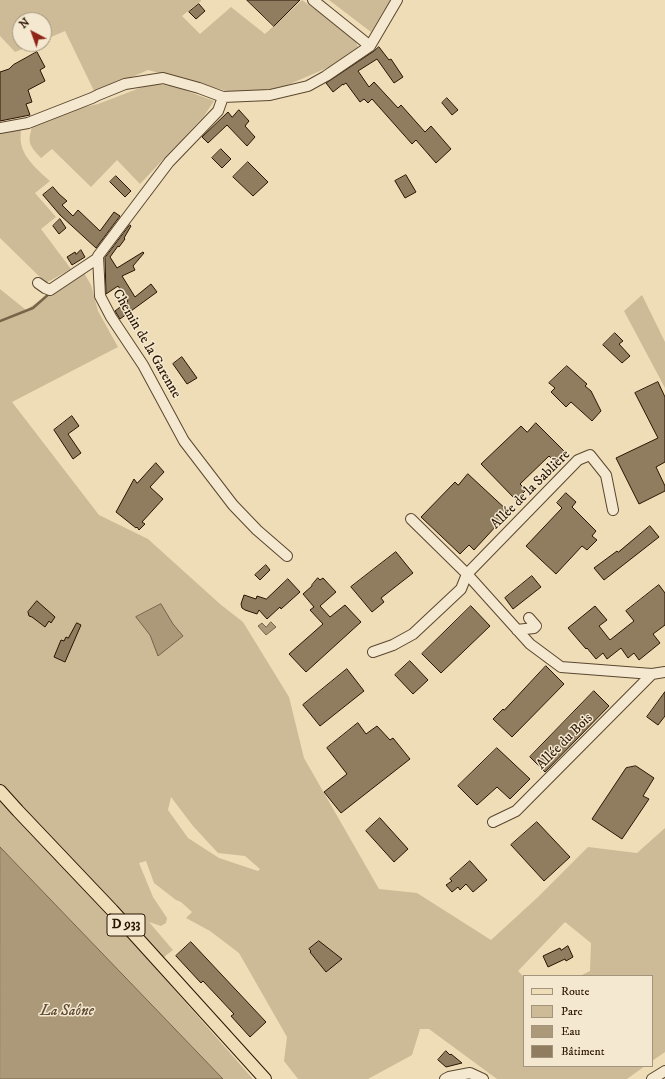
<!DOCTYPE html>
<meta charset="utf-8">
<style>
body{margin:0}
#map{position:relative;width:665px;height:1079px;overflow:hidden;background:#eeddb6;font-family:"IM FELL DW Pica",serif}
canvas{display:block}
.legend{position:absolute;left:523px;top:975px;width:130px;height:92px;box-sizing:border-box;background:#f4e9d0;border:1px solid #a3947e;margin:0;padding:5px 7px;list-style:none;font-size:12px;color:#2a1402}
.legend li{display:flex;align-items:center;gap:8px;height:20px}
.legend b{width:20px;border:1px solid #a3947e}
.north{position:absolute;left:12px;top:12px;width:40px;height:40px;box-sizing:border-box;background:#f4e9d0;border:1px solid #a3947e;border-radius:50%;rotate:319deg;font-size:11px;font-weight:700;line-height:16px;text-align:center;color:#2a1402}
.north::after{content:'';display:block;margin:auto;width:14px;height:18px;background:#8f2418;clip-path:polygon(50% 0,100% 100%,50% 72%,0 100%)}
</style>
<div id="map">
<canvas width="665" height="1079"></canvas>
<ul class="legend">
<li><b style="height:5px;background:#eeddb6"></b>Route</li>
<li><b style="height:11px;background:#cdbb97"></b>Parc</li>
<li><b style="height:11px;background:#ab9979"></b>Eau</li>
<li><b style="height:11px;background:#907d60"></b>Bâtiment</li>
</ul>
<div class="north">N</div>
</div>
<script>
const c = document.querySelector('canvas').getContext('2d');
c.lineJoin = 'round';
function fill(path, color) { c.fillStyle = color; c.fill(path, 'evenodd'); }
function stroke(path, color, width, dash) { c.strokeStyle = color; c.lineWidth = width; c.lineCap = dash ? 'butt' : 'round'; c.setLineDash(dash || []); c.stroke(path); }
function label(font, color, halo, rows, align = 'center') {
  c.font = font + ' "IM FELL DW Pica",serif'; c.lineWidth = 3; c.setLineDash([]); c.textBaseline = 'middle'; c.strokeStyle = halo; c.fillStyle = color; for (const [text, x, y, turn = 0] of rows) {
    c.save(); c.translate(x, y); c.rotate((+turn || 0) * Math.PI / 180); c.textAlign = isNaN(turn) ? turn : align; if (halo) c.strokeText(text, 0, 0); c.fillText(text, 0, 0); c.restore();
  }
}
const green = new Path2D(`
 M0 0H201V1L182 16 200 34 231 7 265 34 302 0 354 37 358 47 329 67 281 88 246 93 227 91 148 70 95 93 65 31 44 40V20H20V44H34L15 52 0 36Z
 M329 0H390L371 32Z
 M153 83 176 87 214 101 204 116 140 184 117 160 91 187 52 149 41 158C27 143 28 142 33 123L72 110 98 104Z
 M21 126C21 132 20 138 21 143 23 158 40 172 50 181L35 193 56 217 41 229 71 269 46 283 0 238V130Z
 M83 271 91 285 98 311 118 347 12 402 99 515 148 539 220 604 243 622 289 697 304 758 379 889 417 893 491 940 538 897 588 847 637 853 665 828V1052L652 1061V976H580L590 971 591 943 565 922 518 971 524 977V1066H645L627 1079H497L429 1029H420L412 1055 368 1079H298L284 1061 287 1037 239 953 210 931 186 918 192 912 181 902 176 900 154 883 146 861 139 863 153 897 167 918 166 923 161 926 149 922 173 950 164 957 157 970 253 1079H223L0 847V289L26 310ZM171 797 193 826 218 853 245 856 260 869 258 871 219 858 188 838 168 810Z
 M642 295 665 342V388L624 311Z`);
const water = new Path2D(`
 M161 604 173 624 183 636 158 656 150 635 136 617Z
 M271 622 276 627 266 635 258 626 262 623 266 627Z
 M0 847 223 1079H0Z`);
const stream = new Path2D(`
 M0 321 33 308 50 293`);
const building = new Path2D(`
 M247 0H300L274 26Z
 M199 4 205 11 196 19 189 12Z
 M379 47 389 60 391 59 403 77 394 83 377 59 358 71 369 87 374 82 398 108 401 105 425 132 431 126 451 149 436 163 416 140 412 144 372 99 368 103 364 99 360 102 346 83 343 85V84L333 92 326 83 374 51Z
 M37 52 45 67 40 70 45 81 28 90 32 102 26 104 30 115 0 121V72L9 69 13 65Z
 M447 98 458 110 452 115 442 103Z
 M239 110 249 121 245 126 255 137 247 146 227 125 208 143 202 137 228 112 232 117Z
 M221 149 231 159 222 168 212 158Z
 M248 162 268 182 253 196 233 177Z
 M406 175 416 192 405 198 395 181Z
 M116 176 131 191 125 197 110 182Z
 M53 187 59 194 67 201 62 205 73 216 78 210 100 231 114 212 120 216 96 248 60 215 43 195Z
 M60 219 66 228 59 234 53 226Z
 M130 225 131 226 124 238 125 239 119 247 118 246 110 257 117 268 143 252 144 253 133 266 135 270 122 276 135 297 151 284 157 292 120 319 115 311 128 301 118 286 106 294 105 258Z
 M81 250 85 257 72 265 67 257 75 252 76 254Z
 M615 333 623 341 619 344 630 356 622 363 603 345Z
 M182 357 197 378 187 384 173 364Z
 M567 366 587 384 585 386 591 391 601 411 592 421 571 402 566 407 551 392 555 388 549 383Z
 M658 382 665 397V462L656 467 665 486V491L639 504 616 458 658 438 635 393Z
 M72 416 79 426 68 434 81 453 73 459 54 430Z
 M536 423 565 452 555 462 549 456 520 484 526 490 516 500 481 464 521 426 527 432Z
 M156 463 164 472 150 487 163 499 142 522 145 524 139 530 137 527 136 528 116 512 134 479 137 483Z
 M468 474 509 512 474 550 469 545 460 554 421 517 455 482 458 485Z
 M566 493 576 502 572 507 596 531 592 536 597 540 587 550 582 546 556 574 526 546 562 508 557 503Z
 M650 526 659 537 604 580 594 568 617 551 618 552Z
 M396 552 413 573 381 598 384 602 372 612 351 587Z
 M266 565 270 570 260 580 255 575Z
 M532 576 541 587 513 609 505 598Z
 M318 578 320 580 323 578 336 592 320 606 330 617 345 605 361 622 306 672 289 654 323 624 310 610 314 607 303 594 312 586V585Z
 M288 579 300 592 281 609 280 607 267 619 259 610 257 614 245 610 242 608 241 604 244 595 256 599 257 596 266 599Z
 M659 585 665 593V625L653 634 660 643 639 660 634 653 628 658 621 648 607 659 603 653 596 659 587 648 586 649 568 628 595 606 607 620 599 626 610 640 634 621 626 611Z
 M37 601 55 617 51 623 49 621 45 627 32 617 29 616 28 612Z
 M471 606 490 626 441 673 422 654Z
 M77 623 81 625 65 662 54 657 61 640 64 641 66 637 68 638Z
 M410 661 428 680 413 694 395 675Z
 M546 666 564 684 512 737 493 719 503 709 504 710Z
 M347 669 364 691 320 726 303 705Z
 M594 691 609 706 545 772 530 757Z
 M665 692V716L658 725 647 717Z
 M358 723 366 734 377 726 390 740 393 738 410 759 341 813 324 792 347 774 327 748Z
 M497 748 530 779 510 799 497 787 477 805 458 786Z
 M636 766 654 778 643 796 649 799 622 839 592 819 626 768Z
 M380 818 408 849 394 862 366 831Z
 M537 822 570 857 544 881 511 845Z
 M470 861 487 880 473 892 466 884 460 890 458 887 452 892 446 885 452 881 450 879Z
 M319 941 342 959 326 972 310 952 311 951 309 949Z
 M191 942 266 1022 250 1037 231 1016 234 1014 203 981 201 983 176 956Z
 M568 946 573 957 566 961 565 959 548 967 543 956 560 948 561 950Z
 M446 1051 450 1055 451 1054 462 1063 446 1067 438 1060Z`);
const minor = new Path2D(`
 M313 0 370 46
 M223 97 218 111 169 162 98 256 100 296 111 317 143 365 184 441 233 505 257 530 287 556
 M0 128 28 123 92 98 98 95 125 84 163 78 199 88 223 97 270 95 308 86 326 76 370 46 397 0
 M38 283 45 288 50 290 98 258
 M411 519 467 574 530 644 561 667 652 674 665 672
 M517 630 534 628 536 626 529 618
 M373 652 393 645 413 634 461 589 467 574 578 460 590 455 606 475 613 510
 M493 822 516 811 652 674
 M445 1079 449 1077 470 1073 483 1079
 M652 1079 665 1071`);
const major = new Path2D(`
 M0 791 18 811 112 910 265 1079`);
const shields = [
 [126,925,38]
];
const shieldNames = [
 ["D 933",126,925]
];
const streetNames = [
 ["Chemin de la Garenne",146,344,60],
 ["Allée de la Sablière",531,490,-45],
 ["Allée du Bois",565,742,-45]
];
const waterNames = [
 ["La Saône",67,1012]
];
fill(green, '#cdbb97');
fill(water, '#ab9979');
stroke(water, '#776449', 1);
stroke(stream, '#776449', 2.5);
fill(building, '#907d60');
stroke(building, '#2a1402', 1);
stroke(minor, '#5b462f', 12);
stroke(major, '#2a1402', 14);
stroke(minor, '#f4e9d0', 10);
stroke(major, '#eeddb6', 12);
for (const [x, y, w] of shields) { const box = new Path2D(); box.roundRect(x - w / 2, y - 11, w, 22, 3); c.fillStyle = '#f4e9d0'; c.fill(box); stroke(box, '#2a1402', 1); }
label('bold 13px', '#2a1402', null, shieldNames);
label('14px', '#2a1402', '#f4e9d0', streetNames);
label('italic 15px', '#5e4932', '#f4e9d0', waterNames);
</script>
